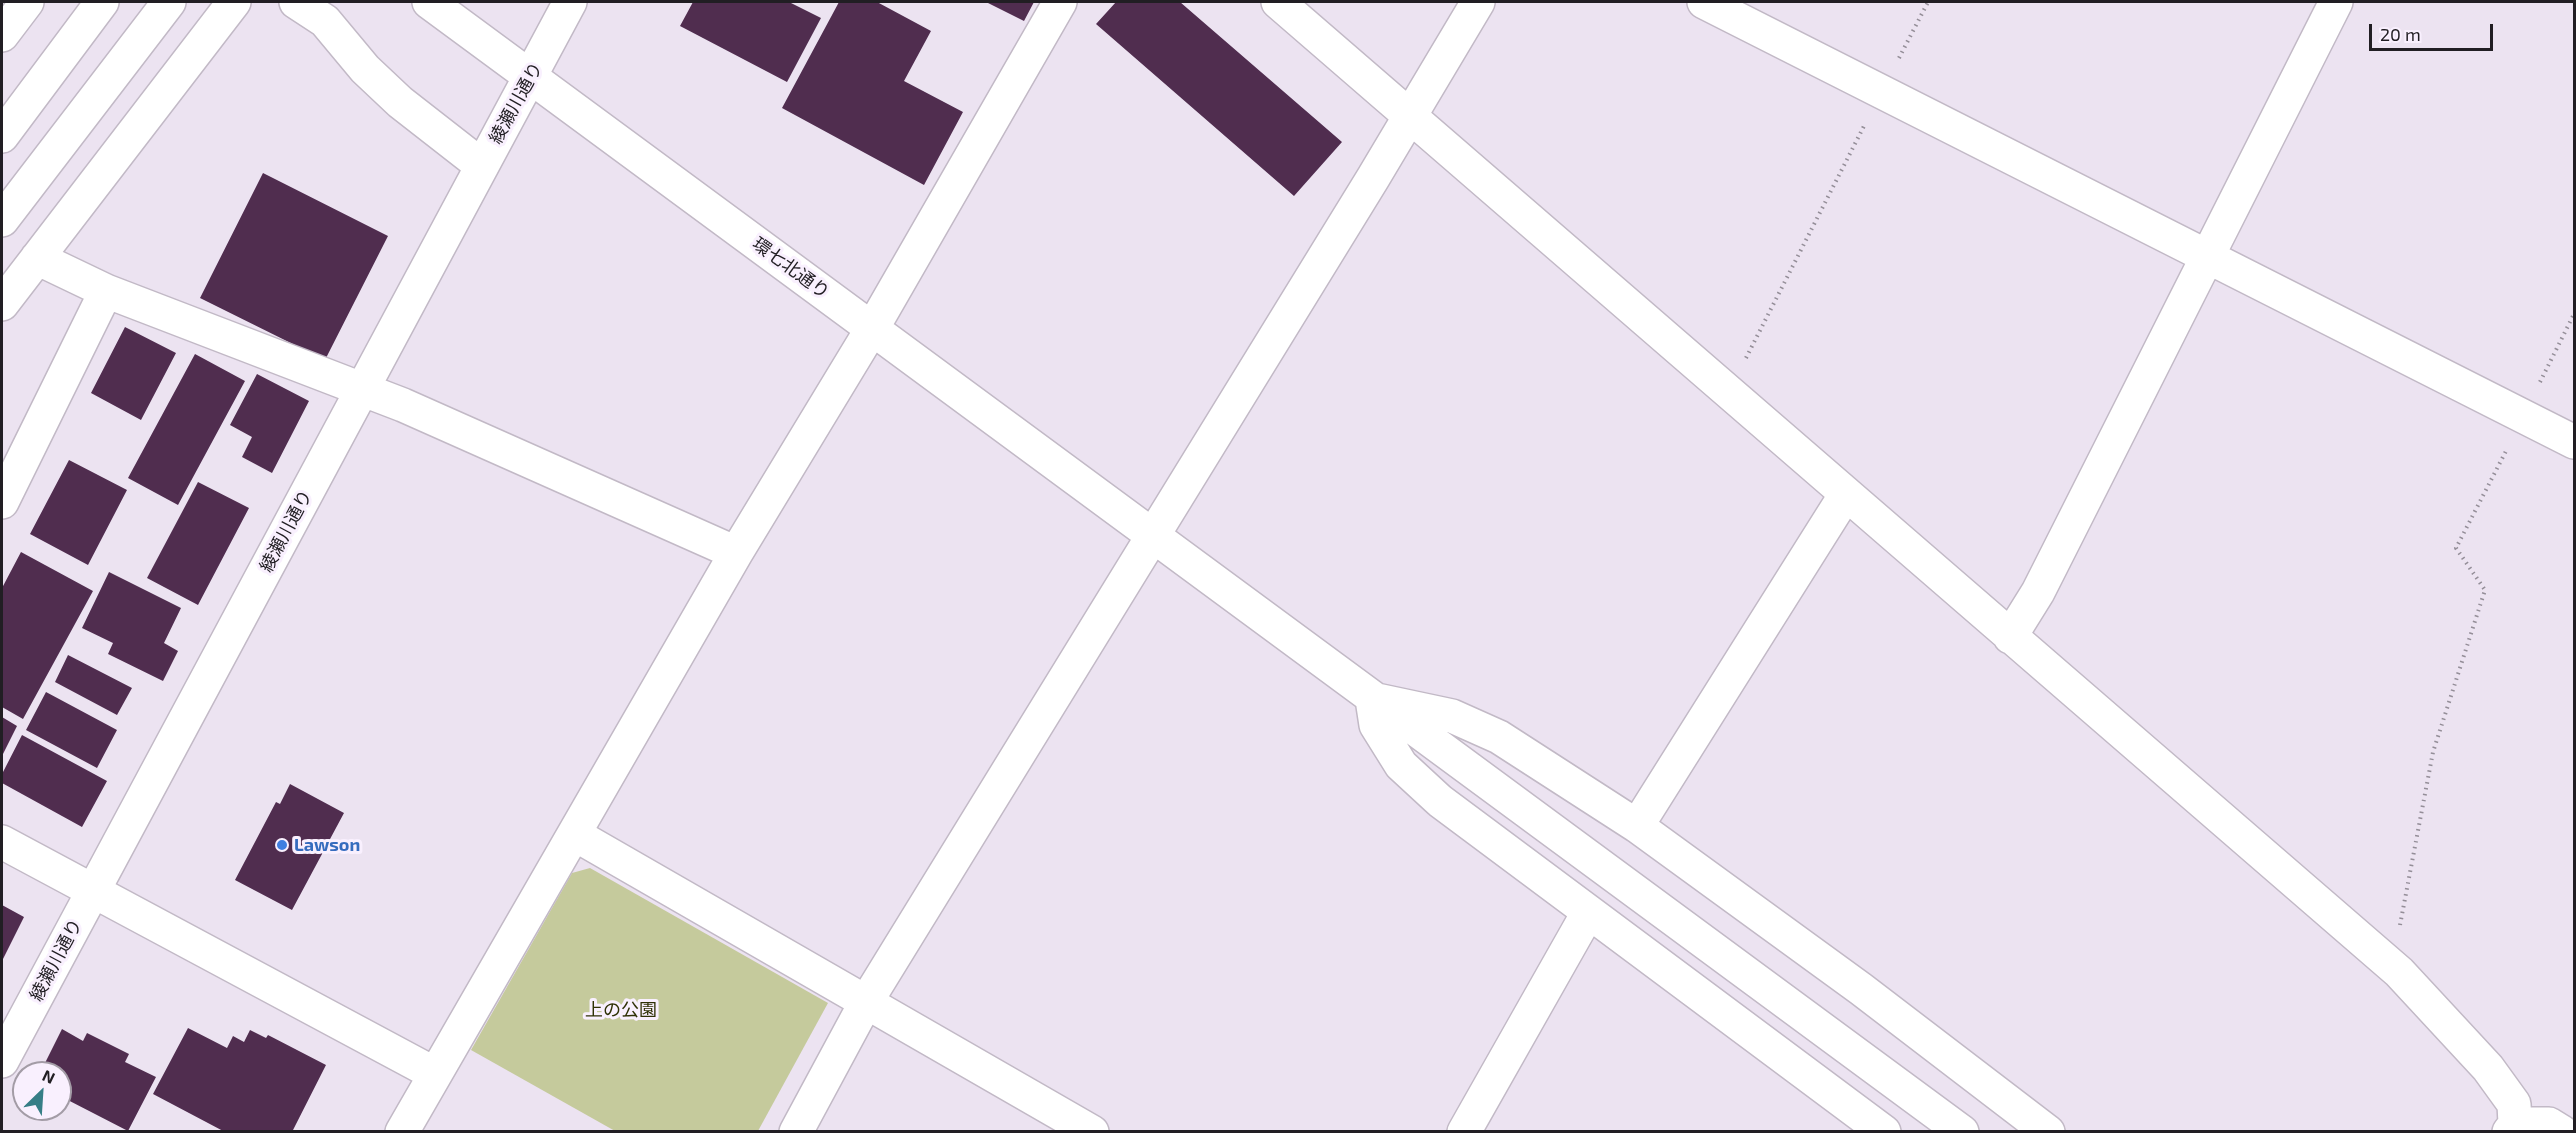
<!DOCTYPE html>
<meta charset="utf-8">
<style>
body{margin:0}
#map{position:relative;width:2576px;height:1133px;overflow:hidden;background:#ece3f1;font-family:"Exo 2",sans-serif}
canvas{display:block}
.frame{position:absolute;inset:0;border:3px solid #211e23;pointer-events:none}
.north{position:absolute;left:12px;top:1061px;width:60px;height:60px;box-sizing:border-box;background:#f9f0fe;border:2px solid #a39ca6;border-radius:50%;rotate:25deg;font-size:16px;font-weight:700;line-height:24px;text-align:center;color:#211e23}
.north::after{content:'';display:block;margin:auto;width:21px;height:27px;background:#367e86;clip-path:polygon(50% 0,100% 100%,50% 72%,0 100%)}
.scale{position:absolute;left:2369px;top:24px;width:124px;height:27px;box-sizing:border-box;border:3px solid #211e23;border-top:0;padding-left:8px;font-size:18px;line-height:21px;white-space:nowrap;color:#211e23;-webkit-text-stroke:4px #f9f0fe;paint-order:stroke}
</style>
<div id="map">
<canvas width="2576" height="1133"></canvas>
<div class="frame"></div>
<div class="north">N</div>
<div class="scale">20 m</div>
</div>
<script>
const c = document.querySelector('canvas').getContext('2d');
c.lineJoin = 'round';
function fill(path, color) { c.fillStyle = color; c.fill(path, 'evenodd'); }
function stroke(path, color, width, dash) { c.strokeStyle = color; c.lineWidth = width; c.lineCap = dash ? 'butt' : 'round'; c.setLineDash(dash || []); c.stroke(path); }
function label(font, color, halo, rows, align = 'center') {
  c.font = font + ' "Exo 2","Noto Sans JP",sans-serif'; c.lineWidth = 6; c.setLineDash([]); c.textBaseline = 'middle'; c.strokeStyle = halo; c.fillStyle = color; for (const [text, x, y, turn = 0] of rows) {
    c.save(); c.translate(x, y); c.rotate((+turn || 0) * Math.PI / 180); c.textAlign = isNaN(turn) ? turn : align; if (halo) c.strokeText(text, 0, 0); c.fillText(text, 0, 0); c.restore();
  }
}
const green = new Path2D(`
 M590 868 828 1003 758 1131H615L471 1050 572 873Z`);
const building = new Path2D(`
 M693 2H789L821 18 787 82 680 26Z
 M839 2H877L931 31 904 81 963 112 924 185 782 108Z
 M986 2H1034L1024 21Z
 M1116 2H1180L1342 142 1294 196 1096 24Z
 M263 173 388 236 325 360 200 298Z
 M125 327 176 353 141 420 91 393Z
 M195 354 245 381 178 505 128 478Z
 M257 374 309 401 272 473 242 457 252 437 230 425Z
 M69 460 127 490 88 565 30 534Z
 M198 482 249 508 198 605 147 578Z
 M21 552 93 591 23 719 2 707V588Z
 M109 572 181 608 164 643 178 651 163 681 108 654 113 643 82 628Z
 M68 655 132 688 117 715 55 682Z
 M46 692 117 730 97 768 26 730Z
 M2 717 17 726 2 756Z
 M22 735 107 781 82 827 2 783V774Z
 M290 784 344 813 292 910 235 880 276 802 280 804Z
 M2 905 24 917 2 961Z
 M188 1028 227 1048 233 1036 244 1042 250 1030 266 1038 268 1035 326 1065 292 1132H225L153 1094Z
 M62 1029 83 1041 87 1033 129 1054 125 1062 156 1077 128 1131 60 1096V1073H40Z`);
const path = new Path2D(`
 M1899 58 1928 2
 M1746 358 1864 126
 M2540 382 2574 314
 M2400 925 2433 752 2485 590 2456 548 2506 451`);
const minor = new Path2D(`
 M296 2 325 21 365 69 400 102 482 166
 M429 2 1962 1132
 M1278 2 2399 972 2488 1068 2514 1104 2515 1124 2509 1132
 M1704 2 2574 442
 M37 258 106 291 403 405 736 553
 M2 304 234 2
 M2 502 106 291
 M2010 637 2038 592 2336 2
 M1637 826 1846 494
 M574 834 1092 1132
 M2 842 435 1074
 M2 1061 570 2
 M402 1132 736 553 873 327 1060 2
 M796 1132 866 1002 1373 178 1478 2
 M1464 1132 1588 913
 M1884 1132 1440 801 1401 765 1376 725 1372 699 1452 716 1499 737 1637 826 1861 989 2048 1132`);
const major = new Path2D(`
 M2515 1124H2549L2562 1132`);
const highway = new Path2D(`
 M2 35 27 2
 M2 136 102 2
 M2 220 169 2`);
const markers = [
 [282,845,6,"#3f7fe0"]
];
const streetNames = [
 ["綾瀬川通り",516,103,-61],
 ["環七北通り",791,268,36],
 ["綾瀬川通り",286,531,-62],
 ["綾瀬川通り",56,960,-62]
];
const shopNames = [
 ["Lawson",294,845]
];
const parkNames = [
 ["上の公園",621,1010]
];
fill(green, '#c5ca9c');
fill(building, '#502d4f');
stroke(minor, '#c2b9c6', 36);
stroke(major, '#c2b9c6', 36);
stroke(highway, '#c2b9c6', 36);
stroke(path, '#948e98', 4, [1.5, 4.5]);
stroke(minor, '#fff', 33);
stroke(major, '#fff', 33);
stroke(highway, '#fff', 33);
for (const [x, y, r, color] of markers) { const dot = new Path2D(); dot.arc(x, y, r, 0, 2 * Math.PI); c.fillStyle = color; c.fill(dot); stroke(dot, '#f9f0fe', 2); }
label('18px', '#211e23', '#f9f0fe', streetNames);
label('bold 18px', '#366cbe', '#f9f0fe', shopNames, 'left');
label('18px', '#2f3106', '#f9f0fe', parkNames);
</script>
